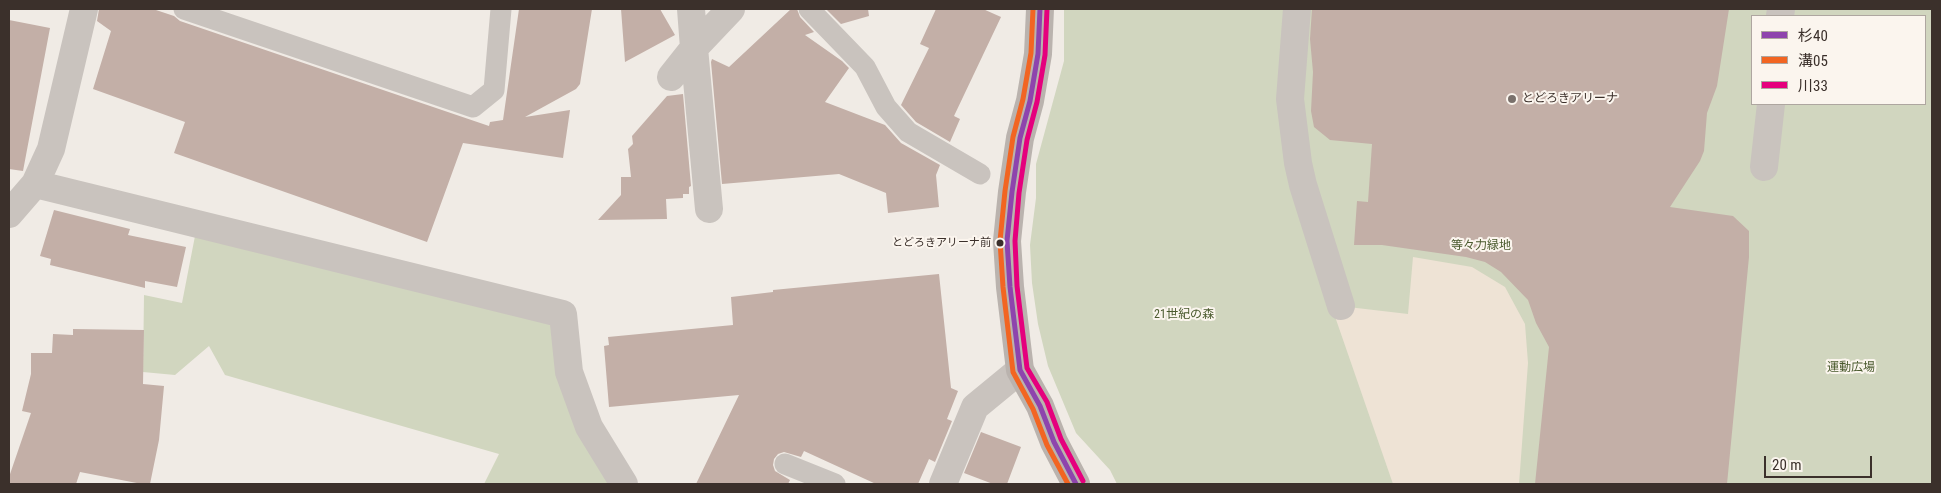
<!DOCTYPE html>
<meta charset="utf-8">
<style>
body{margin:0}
#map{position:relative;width:1941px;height:493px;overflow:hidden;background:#f0ebe5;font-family:"Roboto Condensed","Noto Sans JP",sans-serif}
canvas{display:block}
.frame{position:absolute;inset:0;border:10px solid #3b302b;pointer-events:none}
.legend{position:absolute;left:1751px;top:15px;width:175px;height:90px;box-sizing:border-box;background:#fbf5ee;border:1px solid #aea6a0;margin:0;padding:6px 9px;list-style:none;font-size:15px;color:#3b302b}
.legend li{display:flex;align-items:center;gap:10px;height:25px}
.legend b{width:25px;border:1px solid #aea6a0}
.scale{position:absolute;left:1764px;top:456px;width:108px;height:22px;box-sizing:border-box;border:2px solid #3b302b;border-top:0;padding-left:6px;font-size:15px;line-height:18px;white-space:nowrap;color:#3b302b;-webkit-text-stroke:4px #fbf5ee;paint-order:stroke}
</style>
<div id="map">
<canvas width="1941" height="493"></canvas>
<div class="frame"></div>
<ul class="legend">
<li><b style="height:6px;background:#8e44ad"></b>杉40</li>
<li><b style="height:6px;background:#f26522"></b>溝05</li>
<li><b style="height:6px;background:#e5007d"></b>川33</li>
</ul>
<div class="scale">20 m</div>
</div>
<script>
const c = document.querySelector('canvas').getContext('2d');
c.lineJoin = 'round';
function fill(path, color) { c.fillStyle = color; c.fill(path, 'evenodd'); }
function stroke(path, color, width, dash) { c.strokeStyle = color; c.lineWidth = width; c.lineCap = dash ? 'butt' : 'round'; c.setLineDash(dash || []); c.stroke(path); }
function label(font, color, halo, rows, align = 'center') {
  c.font = font + ' "Roboto Condensed","Noto Sans JP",sans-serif'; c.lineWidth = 4; c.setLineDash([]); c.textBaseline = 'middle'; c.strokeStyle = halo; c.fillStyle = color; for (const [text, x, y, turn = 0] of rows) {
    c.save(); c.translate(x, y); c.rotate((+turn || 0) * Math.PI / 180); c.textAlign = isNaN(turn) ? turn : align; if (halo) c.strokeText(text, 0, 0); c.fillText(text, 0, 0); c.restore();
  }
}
const green = new Path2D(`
 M1064 9H1932V484H1117L1110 470 1076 433 1048 366 1038 324 1032 283 1030 245 1036 198V164L1064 61ZM1752 16H1925V104H1752Z
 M195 236 554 324 613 484H484L499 454 225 375 209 346 175 375 143 372 144 295 182 303Z`);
const plaza = new Path2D(`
 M1413 257 1472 267 1505 287 1525 324 1528 363 1519 484H1393L1331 305 1408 314Z`);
const building = new Path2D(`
 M99 9H153L174 16 180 21 489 126 490 122 503 120 519 9H592L580 84 576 89 525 117 570 110 563 158 463 143 427 242 174 153 185 122 93 89 111 31 97 21Z
 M621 9H660L675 35 625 62Z
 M791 9H797L800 17 814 32 805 35 842 61 849 68 825 102 885 125 901 143 940 165 936 175 939 207 888 213 886 193 839 174 722 184 711 62 712 59 729 67Z
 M826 9H868L869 16 841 24Z
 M936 9H983L1001 17 954 116 960 119 950 142 916 122 901 105 929 48 920 44Z
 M1312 9H1729L1717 86 1707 113 1704 151 1700 161 1670 207 1733 216 1749 231V257L1727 484H1535L1549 347 1536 323 1528 300 1501 272 1485 262 1466 257 1382 245H1354L1357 201 1368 202 1372 144 1330 140 1314 127 1311 111 1313 72 1310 39Z
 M9 20 50 28 23 171 9 169Z
 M683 94 691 186 689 187V194H683V198L666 199 667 219 598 220 621 195V177H631L628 149 633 144 632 136 667 96Z
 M54 210 130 229 128 235 186 247 177 287 145 281V288L50 265 51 259 40 256Z
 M939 274 951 388 958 391 947 419 952 421 935 462 929 459 918 484H876L804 451 801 457 784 452 778 454 774 459 773 465 775 471 790 480 788 484H696L739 395 609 407 604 346 609 345 608 337 733 325 731 297 773 292V290Z
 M73 329 144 330 143 384 164 386 159 440 150 484H142L80 472 76 484H9V477L31 413 22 411 31 374V353H52L53 334 73 335Z
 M981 432 1021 447 1007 484H993L964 473Z`);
const lane = new Path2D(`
 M184 9 473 107 494 90 501 9
 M809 9 865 67 886 107 908 132 980 174
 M785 464 835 484`);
const street = new Path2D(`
 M691 9 694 48 731 9
 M1297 9 1290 99 1298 163 1303 185 1341 306
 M1780 16 1781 9
 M671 77 694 48 709 209
 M1764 167 1771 104
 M35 184 563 314 569 372 589 427 624 484
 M9 214 35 184 51 149 84 9
 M943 484 975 407 1020 370`);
const secondary = new Path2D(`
 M1040 9 1038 54 1030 101 1020 138 1012 192 1007 241 1010 287 1020 370 1040 406 1054 442 1076 484`);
const bus1 = new Path2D(`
 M1040 9 1038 54 1030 101 1020 138 1012 192 1007 241 1010 287 1020 370 1040 406 1054 442 1076 484`);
const bus2 = new Path2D(`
 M1033 9 1031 53 1023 99 1013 137 1005 191 1000 241 1003 287 1013 372 1033 409 1047 445 1068 484`);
const bus3 = new Path2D(`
 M1047 9 1045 55 1037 102 1027 140 1019 193 1015 241 1017 286 1027 368 1047 402 1061 439 1083 481`);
const markers = [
 [1512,99,5,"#7a716c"],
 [1000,243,4.5,"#3b302b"]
];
const busNames = [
 ["とどろきアリーナ前",991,243]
];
const poiNames = [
 ["とどろきアリーナ",1522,99]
];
const parkNames = [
 ["等々力緑地",1481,246],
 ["21世紀の森",1184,315],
 ["運動広場",1851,368]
];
fill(green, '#d1d6bf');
fill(plaza, '#eee3d5');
fill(building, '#c3afa7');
stroke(lane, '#c9c3be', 21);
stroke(street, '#c9c3be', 28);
stroke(secondary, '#bab3ae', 28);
stroke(bus1, '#8e44ad', 5);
stroke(bus2, '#f26522', 5);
stroke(bus3, '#e5007d', 5);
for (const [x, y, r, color] of markers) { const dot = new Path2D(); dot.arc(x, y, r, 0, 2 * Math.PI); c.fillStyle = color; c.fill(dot); stroke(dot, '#fbf5ee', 2); }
label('11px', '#3b302b', '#fbf5ee', busNames, 'right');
label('12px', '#3b302b', '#fbf5ee', poiNames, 'left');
label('12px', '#4a5a2e', '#fbf5ee', parkNames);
</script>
